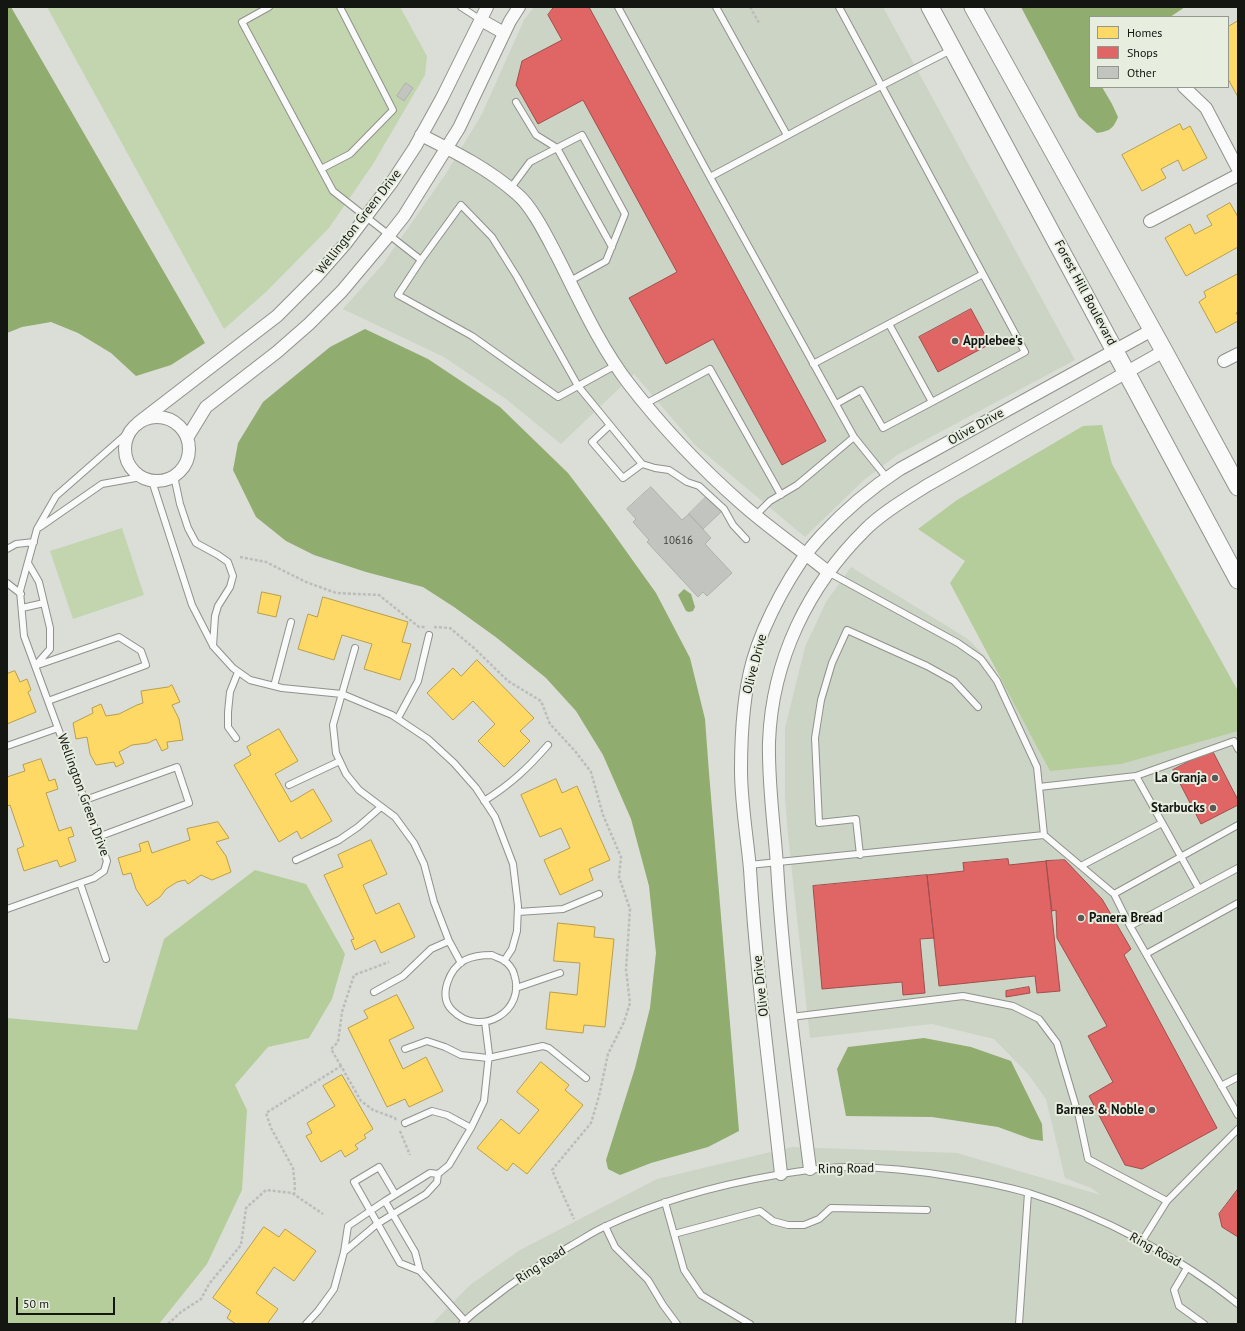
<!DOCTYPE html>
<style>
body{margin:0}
#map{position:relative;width:1245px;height:1331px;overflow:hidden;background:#daded6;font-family:"PT Sans",sans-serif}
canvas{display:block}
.frame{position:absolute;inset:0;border:8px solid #131611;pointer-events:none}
.legend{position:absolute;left:1089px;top:16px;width:140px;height:72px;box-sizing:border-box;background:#e7eee0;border:1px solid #92988d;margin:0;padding:5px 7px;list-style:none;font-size:12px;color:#131611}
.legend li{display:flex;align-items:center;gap:8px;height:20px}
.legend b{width:20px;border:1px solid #92988d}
.scale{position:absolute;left:16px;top:1297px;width:99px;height:18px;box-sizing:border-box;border:2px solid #131611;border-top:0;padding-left:5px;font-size:12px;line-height:14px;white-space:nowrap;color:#131611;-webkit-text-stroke:3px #e7eee0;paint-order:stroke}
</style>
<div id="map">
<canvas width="1245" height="1331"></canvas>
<div class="frame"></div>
<ul class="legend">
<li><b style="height:11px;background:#ffd966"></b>Homes</li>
<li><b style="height:11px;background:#e06666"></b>Shops</li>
<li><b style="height:11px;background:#c2c5bf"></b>Other</li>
</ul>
<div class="scale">50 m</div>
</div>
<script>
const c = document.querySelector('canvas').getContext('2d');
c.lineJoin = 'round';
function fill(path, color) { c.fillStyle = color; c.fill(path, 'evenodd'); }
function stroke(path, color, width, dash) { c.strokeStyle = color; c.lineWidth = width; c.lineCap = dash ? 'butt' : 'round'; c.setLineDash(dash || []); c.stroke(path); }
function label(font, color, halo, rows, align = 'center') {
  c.font = font + ' "PT Sans",sans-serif'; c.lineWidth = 4; c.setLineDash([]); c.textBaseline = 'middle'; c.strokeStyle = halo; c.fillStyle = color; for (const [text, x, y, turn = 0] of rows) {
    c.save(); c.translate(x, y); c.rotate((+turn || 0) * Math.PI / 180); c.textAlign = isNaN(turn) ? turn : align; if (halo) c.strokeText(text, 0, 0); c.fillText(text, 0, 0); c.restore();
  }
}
const built = new Path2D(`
 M534 7H883L1075 360 897 455 864 480 805 537 695 445 634 374 561 444 506 399 444 357 343 309 383 264 445 175 482 114 524 20Z
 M851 567 968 639 990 662 1054 765 1238 725V1324H432L470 1285 520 1250 657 1179 792 1147 957 1153 1101 1195 1091 1188 1065 1178 1046 1099 1028 1074 994 1039 932 1024 810 1038 788 835 785 797V728L805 647 826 602Z`);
const green = new Path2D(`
 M47 7H400L427 56 425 75 373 164 329 228 266 292 224 329Z
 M122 528 144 595 73 619 50 551Z`);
const forest = new Path2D(`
 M1102 425 1112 464 1238 691V731L1121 764 1050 771 950 583 965 561 918 529 957 500 1083 426Z
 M255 870 306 884 345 954 332 999 309 1038 268 1047 235 1085 247 1110 242 1190 207 1264 159 1324H7V1018L137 1030 164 939Z`);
const water = new Path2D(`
 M7 7H11L205 343 171 365 136 376 111 353 78 333 51 322 22 327 7 333Z
 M1021 7H1185L1170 17H1090V87H1102L1112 104 1118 117C1113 129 1110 131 1097 133L1079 117Z
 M365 329 428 359 500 407 568 473 606 523 656 593 690 658 705 719 709 773 739 1131 708 1147 651 1163 620 1175 608 1169 606 1160 635 1068 650 1008 656 953 649 886 631 819 603 755 576 711 546 678 497 638 454 607 423 587 366 572 314 555 286 541 256 517 233 470 238 443 263 402 330 347Z
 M684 589 691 594 695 607 693 611 689 612 686 611 678 595Z
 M924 1038 971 1047 1011 1061 1042 1124 1043 1141 1031 1139 998 1127 932 1117 846 1116 837 1069 848 1047Z`);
const homes = new Path2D(`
 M1238 21V97L1228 79V27Z
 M1180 124 1183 130 1190 126 1207 158 1183 171 1178 160 1161 169 1166 178 1142 191 1122 155Z
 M1230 203 1238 217V247L1186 276 1165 238 1190 224 1195 234 1212 225 1207 216Z
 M1238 274V312L1236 313 1238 316V321L1216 333 1199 302 1206 297 1204 292Z
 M262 592 281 596 276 617 258 613Z
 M323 597 408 622 402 642 411 644 400 680 364 669 372 644 342 635 334 660 298 649 308 614 317 617Z
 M477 660 534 718 520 731 530 741 504 767 478 741 495 724 473 701 453 720 427 693 453 668 461 676Z
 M15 671 20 682 27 679 31 690 28 692 36 712 7 724V674Z
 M172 685 180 702 172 705 179 719 183 740 167 742 168 748 162 751 156 739 148 743 132 745 119 752 124 763 116 767 114 762 96 765 90 754 87 737 76 739 73 723 93 713 92 708 101 704 106 716 119 714 137 705 143 703 141 691 168 687Z
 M279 729 298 761 275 774 291 802 313 789 332 821 301 839 297 831 279 842 234 765 251 755 247 747Z
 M41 759 49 781 55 779 58 789 46 793 59 831 71 827 74 836 68 838 76 861 60 867 57 860 24 871 17 849 24 846 10 805 7 806V777L25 771 23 765Z
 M556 779 562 793 577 786 610 860 589 869 593 880 560 895 544 860 570 848 561 828 540 837 521 795Z
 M218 822 229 838 216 842 226 856 231 872 212 880 201 875 188 884 185 880 177 882 166 889 160 897 147 906 136 889 131 873 123 875 118 858 141 851 139 844 148 841 152 853 190 840 187 829Z
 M371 840 387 874 363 885 376 914 399 903 415 937 381 953 375 940 355 950 351 940 354 939 324 875 343 867 338 855Z
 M558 923 595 927 594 937 614 939 605 1027 584 1025 583 1033 546 1029 550 992 577 995 580 963 554 961Z
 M397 995 414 1028 389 1040 403 1069 426 1057 443 1091 409 1107 405 1099 387 1107 348 1028 368 1018 364 1011Z
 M541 1062 569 1085 565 1090 583 1105 527 1174 513 1163 507 1171 477 1148 501 1119 519 1134 539 1110 517 1092Z
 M342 1075 373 1129 364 1135 366 1138 355 1145 358 1149 345 1157 341 1150 321 1162 306 1136 312 1133 307 1123 335 1106 323 1086Z
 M264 1227 279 1237 285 1229 316 1251 294 1281 274 1267 256 1293 278 1309 267 1324H236L227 1318 231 1311 213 1298Z`);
const shops = new Path2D(`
 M554 7H589L826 441 782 465 713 339 666 364 629 298 677 272 583 100 538 124 516 85 522 61 562 40 548 15Z
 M971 309 990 344 938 372 919 337Z
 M1212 750 1238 800V805L1201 824 1173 770Z
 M1008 859 1009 865 1046 861 1060 991 1037 993 1035 976 939 986 927 875 964 871 963 863Z
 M1065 860 1102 899 1131 949 1124 955 1217 1128 1142 1169 1125 1165 1089 1096 1113 1082 1088 1036 1107 1026 1057 938 1056 910 1052 911 1046 861Z
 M927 875 934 938 920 939 925 993 903 995 902 982 822 989 813 886Z
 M1029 987 1030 993 1006 997V991Z
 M1238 1189V1237L1222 1227 1219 1214Z`);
const building = new Path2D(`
 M406 83 413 88 404 101 397 96Z
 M651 487 682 520 689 514 711 538 705 544 732 573 707 596 703 592 698 597 647 542 649 540 633 522 636 519 627 509Z
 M708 495 723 510 703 529 689 514Z`);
const path = new Path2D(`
 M750 7 759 23
 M240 557 266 562 306 582 336 593 379 595 419 627H425
 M434 627 450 628 474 648 508 681 541 701 550 724 575 751 591 772 603 815 621 857 619 877 630 909 626 970 630 1003 624 1022 608 1054 599 1096 591 1123 552 1170 574 1219
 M341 1066 331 1049 338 1042 342 1012 354 975 389 962
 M400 1131 410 1155
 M294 1195 295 1186 293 1168 271 1128 266 1113 341 1066 361 1101 373 1110 395 1118 396 1121
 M168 1324 181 1312 201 1299 209 1284 241 1245 246 1208 266 1190 292 1193 323 1214`);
const lane = new Path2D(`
 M269 7 242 22 333 191 421 260
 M461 7 481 20
 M618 7 710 177 854 437 887 478
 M716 7 787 135
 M839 7 1025 352 932 402 889 324
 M516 102 536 135 557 148 612 247
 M321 169 350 154 393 110 340 7
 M710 177 846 104 951 50
 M510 189 530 162 582 135 625 214 606 261 570 281
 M461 205 492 237 517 277 578 386 558 397 472 336 398 295 421 260Z
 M813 364 983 274
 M616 365 578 386 642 464 655 468 669 470 687 482 699 486 724 509 733 525 746 539
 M645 404 710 369 781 495
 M836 404 861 390 883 428 932 402
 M610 425 592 442 623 478 642 464
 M174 476 180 504 188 528 196 543 218 555 228 562 233 576 230 587 218 606 215 616 213 646
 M152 481 192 605 213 646 233 668 250 680 282 688 342 694 392 715 428 739 454 763 476 788 495 817 513 864 518 906 517 931 512 949 504 961
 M756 515 770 501 797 485 854 437
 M40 527 102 484 141 477
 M7 549 16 544 34 542
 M28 563 39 582 50 628V649L36 665
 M828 572 958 643 981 659 997 681 1037 767 1044 835
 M7 583 21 594
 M22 608 44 603
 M355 648 333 725 336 753 346 774 359 790 395 817 414 843 424 864 434 902 449 941 461 963
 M35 666 119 637 141 651 146 665 48 701
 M274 686 291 622
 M398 718 418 681 429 635
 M236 738 228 727V712L230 692 238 672
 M7 746 58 728
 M1136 776 1234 741 1238 749
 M289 785 340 761
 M1039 787 1136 776 1199 889
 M85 800 177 767 189 803 98 837
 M484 801C511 784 528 768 548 745
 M860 855 856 819 819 823 815 738 821 700 832 663 847 630 927 666 954 681 978 707
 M296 860 339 840 358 827 381 807
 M749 865 1044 835 1114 894 1130 926 1238 1115
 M1081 866 1162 823
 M80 883 106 959
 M1114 894 1238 825
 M7 909 94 878 104 871 107 861 24 636 20 591 37 529 56 496 130 431
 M518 912 563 909 599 894
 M1130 926 1238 868
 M1146 954 1238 903
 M492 955C495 957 500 958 503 960 508 963 513 969 514 974 527 1011 480 1039 452 1010 438 996 449 969 465 960 473 956 482 955 492 955Z
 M516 988 560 973
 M374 992 403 976 431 949 449 941
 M791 1017 963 996 1013 1006 1039 1019 1057 1043 1079 1117 1088 1159 1167 1201
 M405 1049 427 1041 445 1047 461 1055 488 1058 543 1046 549 1048 586 1078
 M1221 1086 1238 1077
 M405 1123 432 1111 447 1115 471 1128
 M395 1194 379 1167 354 1182 400 1263 420 1271
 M385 1201 415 1252 420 1271 465 1321
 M665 1202 684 1270 701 1295 750 1324
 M605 1226 615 1247 648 1280 663 1305 677 1324
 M674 1234 760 1211 773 1221 788 1225H804L819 1219 831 1208 927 1210
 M1142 1241 1167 1201 1238 1129
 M344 1252 377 1224 426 1194 437 1182 438 1174 449 1165 471 1128 484 1101 489 1054 485 1022
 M1187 1268 1174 1290 1179 1306 1204 1324
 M306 1324 318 1311 334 1289 344 1252 348 1226 385 1201 430 1173 438 1174
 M462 1324C469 1316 479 1309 488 1302 514 1281 543 1262 572 1245 583 1239 594 1231 606 1226 659 1201 718 1185 776 1175 800 1171 824 1167 848 1167 884 1167 919 1171 954 1177 979 1181 1004 1186 1029 1193 1100 1215 1180 1257 1238 1304
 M1019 1324 1028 1193`);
const street = new Path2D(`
 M481 20 504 33
 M1184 87 1206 108 1238 169
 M421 135C455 152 489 169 517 194 532 206 548 239 557 256 579 299 599 345 629 384 663 428 700 467 742 504 769 528 800 549 828 572
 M1150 221 1238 175
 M1224 361 1238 354
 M125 449a32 32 0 1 1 64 0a32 32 0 1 1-64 0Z
 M138 423 277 316 316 277 346 243 392 182 415 147 442 98 487 7
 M187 438 206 407 277 352 309 324 342 291 389 235 404 216 459 128 510 21 519 7
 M810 1169C797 1068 783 967 777 865 774 824 768 783 769 742 772 660 808 586 866 529 883 512 906 499 926 486L1164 351
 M781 1174C770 1073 756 971 750 869 747 836 741 803 741 770 741 733 743 695 753 660 764 621 794 565 821 536 844 511 871 488 900 469L1152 330`);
const secondary = new Path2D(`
 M930 7 1238 580
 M973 7 1164 351 1238 487`);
const markers = [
 [955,341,4,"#595c56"],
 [1215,778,4,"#595c56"],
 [1213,808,4,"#595c56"],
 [1081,918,4,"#595c56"],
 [1152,1110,4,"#595c56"]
];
const numberNames = [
 ["10616",678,541]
];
const streetNames = [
 ["Wellington Green Drive",359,222,-52],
 ["Forest Hill Boulevard",1085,293,62],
 ["Olive Drive",976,427,-29],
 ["Olive Drive",755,664,-75],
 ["Wellington Green Drive",83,795,70],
 ["Olive Drive",761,986,-96],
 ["Ring Road",846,1169,-1],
 ["Ring Road",1155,1250,29],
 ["Ring Road",541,1265,-33]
];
const poiNames = [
 ["Applebee's",963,341,"left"],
 ["La Granja",1207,778],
 ["Starbucks",1205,808],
 ["Panera Bread",1089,918,"left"],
 ["Barnes & Noble",1144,1110]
];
fill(built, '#ccd4c5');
fill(green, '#c2d5af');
fill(forest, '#b5cd9b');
fill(water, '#90ac6f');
fill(homes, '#ffd966');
stroke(homes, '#b89e4c', 1);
fill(shops, '#e06666');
stroke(shops, '#a24e4c', 1);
fill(building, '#c2c5bf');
stroke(building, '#aeb1ab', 1);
stroke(lane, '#8f928c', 8);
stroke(street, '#8f928c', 14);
stroke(secondary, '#8f928c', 19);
stroke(path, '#bcbdbb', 2.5, [3, 2]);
stroke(lane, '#f9faf9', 6);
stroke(street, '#f9faf9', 12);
stroke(secondary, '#f9faf9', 17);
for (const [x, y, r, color] of markers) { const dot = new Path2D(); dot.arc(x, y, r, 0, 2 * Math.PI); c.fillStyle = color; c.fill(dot); stroke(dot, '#e7eee0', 1.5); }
label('11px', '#3f423c', null, numberNames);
label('13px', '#131611', '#e7eee0', streetNames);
label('bold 13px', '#131611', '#e7eee0', poiNames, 'right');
</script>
